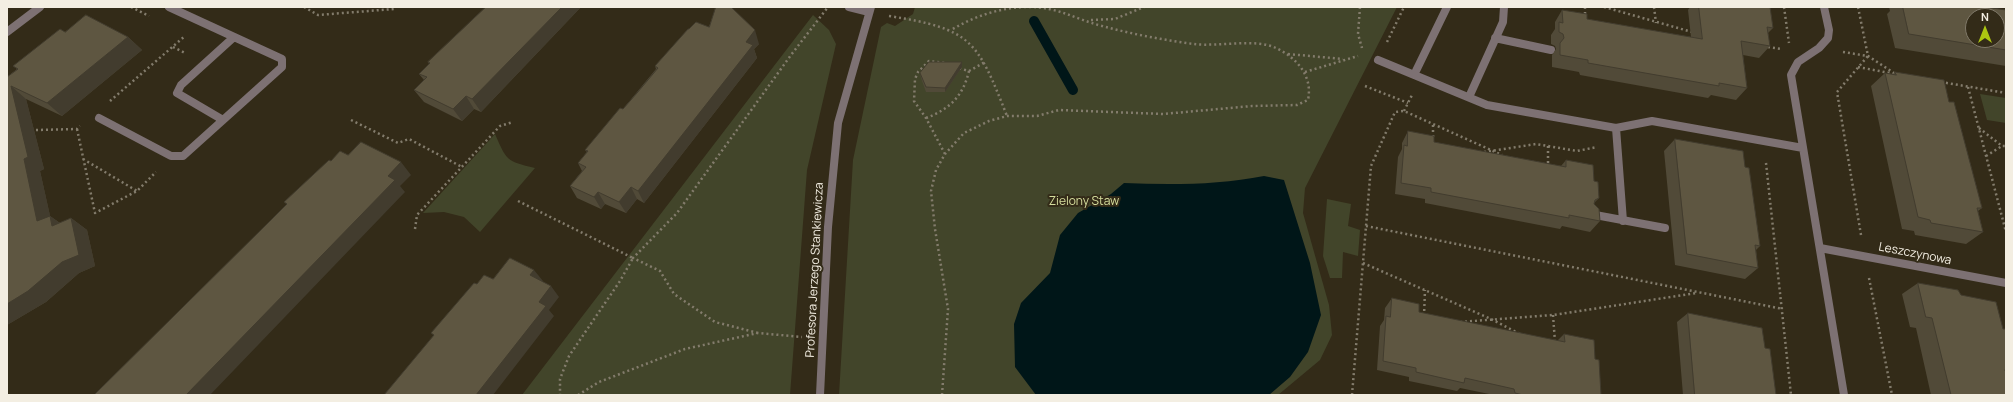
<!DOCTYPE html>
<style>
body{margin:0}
#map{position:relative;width:2013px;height:402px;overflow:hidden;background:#332b18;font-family:Manrope,sans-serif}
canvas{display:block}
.frame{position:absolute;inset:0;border:8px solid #f3eee2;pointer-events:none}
.north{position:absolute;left:1965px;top:8px;width:40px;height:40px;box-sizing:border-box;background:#332b18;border:1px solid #807969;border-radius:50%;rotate:0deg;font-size:11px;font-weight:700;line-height:16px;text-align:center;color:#f3eee2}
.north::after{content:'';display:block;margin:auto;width:14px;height:18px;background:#acc611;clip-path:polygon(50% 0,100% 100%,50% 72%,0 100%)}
</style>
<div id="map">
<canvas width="2013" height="402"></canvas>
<div class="frame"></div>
<div class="north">N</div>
</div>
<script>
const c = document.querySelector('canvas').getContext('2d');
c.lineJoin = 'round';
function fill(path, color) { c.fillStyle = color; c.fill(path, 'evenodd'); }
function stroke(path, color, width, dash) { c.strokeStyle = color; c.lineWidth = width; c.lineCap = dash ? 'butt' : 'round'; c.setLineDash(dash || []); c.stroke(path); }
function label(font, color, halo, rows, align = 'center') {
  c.font = font + ' Manrope,sans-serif'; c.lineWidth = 4; c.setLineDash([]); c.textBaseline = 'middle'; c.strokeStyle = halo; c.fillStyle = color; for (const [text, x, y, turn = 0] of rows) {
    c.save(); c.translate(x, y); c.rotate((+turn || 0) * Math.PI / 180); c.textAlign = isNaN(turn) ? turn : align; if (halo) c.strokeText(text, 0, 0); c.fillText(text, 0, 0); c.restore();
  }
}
const green = new Path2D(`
 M915 7H1397L1305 188 1303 213 1329 305 1332 335 1320 360 1278 395H839L853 160 881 27 887 23 895 26 913 14Z
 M813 15 829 30 836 44 807 170 790 395H522Z
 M1980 94 2006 98V123L1987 120Z
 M495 134C507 161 506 161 535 168L480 232 464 217 444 212 423 213Z
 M1327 199 1351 204 1348 226 1360 230 1358 256 1343 252 1342 278H1330L1323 256Z`);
const water = new Path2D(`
 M1264 176 1284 180 1310 263 1321 315 1308 352 1290 377 1269 395H1036L1015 367 1014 324 1021 303 1050 273 1060 235 1078 213 1111 194 1124 183C1170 185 1219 185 1264 176Z`);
const stream = new Path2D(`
 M1034 21 1073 90`);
const path = new Path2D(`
 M131 7 149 16
 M304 7 318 15 394 9 396 7
 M1360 7 1358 34 1362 48
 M1585 7V16
 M1604 7 1692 32
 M1654 7 1656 23
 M1784 7 1789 43
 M1858 7 1868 56
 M889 16C972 29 977 40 1007 116
 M1091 20 1115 19 1144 7
 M1387 42 1404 7
 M173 47 185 53
 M1768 47 1782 49
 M1843 52 1868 56 1894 73
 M1288 54 1343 59
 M1858 67 1895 74
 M969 71 985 62
 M1305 72 1358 56
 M1941 82 2006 93
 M1365 86 1408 103
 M1968 87 2006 232
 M110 101 185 36
 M1404 111 1412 95
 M926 118C950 109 963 96 969 71L958 68
 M351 120 398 143 409 139 462 167
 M1433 125V138
 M1979 128 2002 146H2006
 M77 129 95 213 137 191 156 172
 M36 130 77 129 80 126
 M1548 146V165
 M1484 152 1536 144 1577 151 1597 147
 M945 154 926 118 914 101 915 79 918 72 929 61 946 63
 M1986 156 2002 146
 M83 159 137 191
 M1766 163 1791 395
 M518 201 633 258 620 281 569 356 560 379V395
 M1366 226 1783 309
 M415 229 417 215 500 126 513 122
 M1861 235 1837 92 1868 56
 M1363 263 1491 319 1520 334
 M1869 278 1892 395
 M1553 315 1555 342
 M1424 316 1425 290
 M1460 322 1553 315 1697 293
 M758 333 715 322 674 294 660 271 633 258 677 213 791 55 828 7
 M578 395 599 382 685 349 758 333 802 337
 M942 395 948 309 935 229 931 191 936 170 945 154 964 133 989 121 1007 116H1037L1059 110 1163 114 1252 106 1297 105 1308 100C1313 76 1297 58 1276 48 1255 38 1219 47 1194 44 1163 40 1132 34 1102 26 1075 19 1058 7 1029 7 1001 7 975 16 951 30
 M1352 395 1371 166 1395 112 1404 111 1502 155`);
const lane = new Path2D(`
 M1824 7 1829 30 1828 38 1819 48 1798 62 1791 75 1844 395
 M1495 38 1551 50
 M1378 60 1487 105 1616 128 1652 121 1803 148
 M1414 75 1447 7
 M1469 97 1503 22 1504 7
 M99 118 171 156H183L282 67V59L169 7
 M223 120 177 93 181 85 234 37
 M1616 128 1623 221
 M1590 214 1665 228
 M1820 248 2006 283`);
const street = new Path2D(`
 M849 7 869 12
 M7 32 40 7
 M820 395 828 227 838 123 871 7`);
const wall = new Path2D(`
 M581 7 481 112 474 109 462 121 424 102 414 90 424 80 419 74 429 64 428 62Z
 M1690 7H1770L1773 28 1768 33 1770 46 1759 58 1743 55 1747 88 1736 100 1711 95 1708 98 1580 75 1579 72 1552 67V55L1556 49 1555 46 1551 44V35L1555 29V22L1562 10 1587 19 1691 37 1688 10Z
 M1889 7H1985L2006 10V66L1895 48 1887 14 1890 11Z
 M689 29 759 44 754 49 757 58 644 203 637 199 626 213 605 204 601 209 577 198 570 186 582 171 578 163 587 152 585 150 623 109 656 69 655 66Z
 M65 32 128 37 142 50 62 116 26 99 44 169 40 171 50 216 60 223 71 218 87 230 95 266 79 273 46 302 7 325V77L17 69 13 66Z
 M962 62V67L945 92H926L921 78 920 73Z
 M1895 72 1949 102 1982 208 1978 211 1983 232 1966 244 1915 235 1914 231 1902 229 1871 86 1885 73 1893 74Z
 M1408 131 1434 142 1561 166 1566 160 1594 181 1599 198 1594 203V204L1600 221 1590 232 1562 226 1560 229 1425 203V199L1395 194 1398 157 1402 149V143Z
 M1675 139 1745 167 1760 246 1756 250 1758 268 1745 279 1675 265 1664 151Z
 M1918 283 1961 295 2005 371 2006 395H1931L1916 328 1910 327 1902 294Z
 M1392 298 1419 312 1557 341 1564 334 1595 359 1601 395H1494L1460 388 1457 391 1409 381V377L1377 370 1380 326 1384 320 1385 308Z
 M1688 313 1765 348 1776 395H1683L1677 322Z`);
const shadedWall = new Path2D(`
 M562 7H581L481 112 472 99Z
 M755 30 759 44 754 49 757 58 644 203 638 191Z
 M128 37 142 50 62 116 47 103Z
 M962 62V67L945 92V88Z
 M11 86 26 99 44 169 40 171 54 233 37 221 24 159Z
 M466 96 474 109 462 121 453 109Z
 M401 162 411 175 400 186 405 192 210 395H186Z
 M631 187 637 199 626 213 619 202Z
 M598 192 605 204 601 209 594 197Z
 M50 216 67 228 52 226Z
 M71 218 87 230 95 266 79 273 46 302 7 325V304L62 262Z
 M534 270 543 281 538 286 530 275Z
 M551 286 559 297 549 310 554 316 493 395H476L539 302Z`);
const building = new Path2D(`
 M486 7H562L472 99 466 96 453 109 414 90 427 77 419 74 430 63 428 62Z
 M716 7H731L755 30 746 42 753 45 638 191 631 187 619 202 598 192 594 197 570 186 586 167 578 163 588 151 585 150 620 108 623 109 637 93 658 68 655 66 688 29H689L696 22 709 27Z
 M1699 7H1770L1773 28 1767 27 1770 46 1741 41 1747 88 1719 83V86L1588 63V60L1560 55V43L1564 38 1563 34 1559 32V22L1563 23 1562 10 1587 14V19L1702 39Z
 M1903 7H1985L2006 10V50L1909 34ZM1973 16H1997V40H1973Z
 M86 15 128 37 47 103 11 86 28 157 24 159 37 221 50 216 52 226 71 218 79 255 62 262 28 291 7 304V77L18 69 13 66 60 29 65 32Z
 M929 62H962L945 88 926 87 920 73Z
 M1895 72 1944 80 1949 102H1954L1982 208H1977L1983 232 1931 223 1930 220 1918 217 1885 73 1896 75Z
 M1408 131 1434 136V142L1566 167V160L1593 165 1594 181 1598 182 1599 198 1595 200 1594 204 1599 209 1600 221 1569 215V218L1431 192V188L1401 183 1404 145 1407 146Z
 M1675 139 1743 151 1745 167 1749 168 1760 246 1755 245 1758 268 1687 254Z
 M361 142 401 162 388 176 395 180 186 395H94L274 217 287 204 284 202 329 160 331 161 340 151 348 155Z
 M510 258 534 270 530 275 551 286 539 302 546 306 476 395H384L434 335 431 333 474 283 477 284 484 275 493 279Z
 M1918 283 1958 290 1961 295 1996 302 2003 329H2006V366L2005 371H2006V395H1951L1932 318 1926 317Z
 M1392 298 1419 304V312L1565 342 1564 334 1594 340 1595 359 1599 360 1601 395H1523L1515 393 1514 389 1465 378 1464 383 1416 372V368L1383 361 1386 316 1390 317Z
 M1688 313 1762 328 1765 348 1770 349 1776 395H1695Z`);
const parkNames = [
 ["Zielony Staw",1084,202]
];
const streetNames = [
 ["Leszczynowa",1915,254,11],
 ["Profesora Jerzego Stankiewicza",815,270,-87]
];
fill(green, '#42452a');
fill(water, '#001618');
stroke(stream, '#001618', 10);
stroke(path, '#837c6c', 2.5, [2, 3]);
stroke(lane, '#7d7173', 8);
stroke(street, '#7d7173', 8);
fill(wall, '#514a38');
fill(shadedWall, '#423c2e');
fill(building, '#5e5641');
stroke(building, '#423c2e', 1);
label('12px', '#d5dd9d', '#332b18', parkNames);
label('12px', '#f3eee2', '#332b18', streetNames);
</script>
